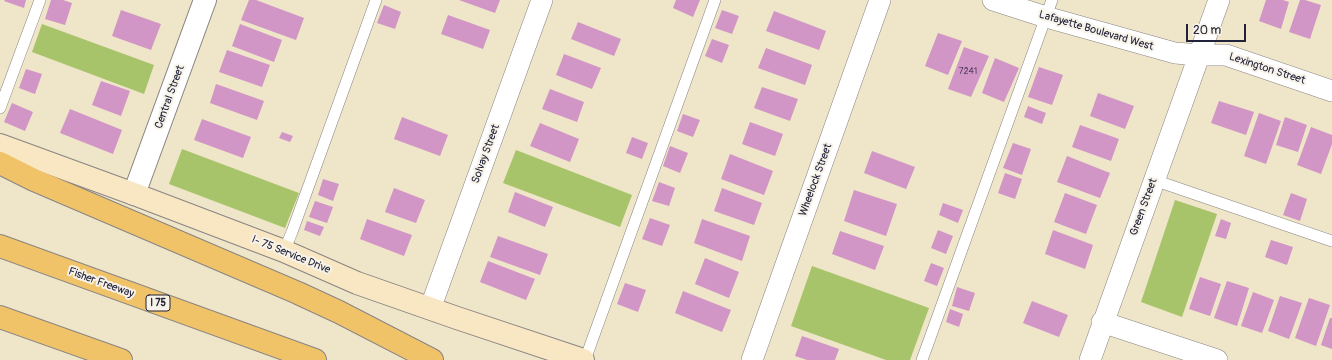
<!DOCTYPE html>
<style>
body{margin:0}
#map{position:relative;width:1332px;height:360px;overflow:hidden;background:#efe5c9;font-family:Pangolin,sans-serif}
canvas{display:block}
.scale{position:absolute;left:1186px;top:24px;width:60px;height:18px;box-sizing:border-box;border:2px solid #22223b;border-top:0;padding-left:5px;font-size:12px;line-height:14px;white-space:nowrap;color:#22223b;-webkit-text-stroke:3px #f7f3e8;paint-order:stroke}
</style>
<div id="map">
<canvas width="1332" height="360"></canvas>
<div class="scale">20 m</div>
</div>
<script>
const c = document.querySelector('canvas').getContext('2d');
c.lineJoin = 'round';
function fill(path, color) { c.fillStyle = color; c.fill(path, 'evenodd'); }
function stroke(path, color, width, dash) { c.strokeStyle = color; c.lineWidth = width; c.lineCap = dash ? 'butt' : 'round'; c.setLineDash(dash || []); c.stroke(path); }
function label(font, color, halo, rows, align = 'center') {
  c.font = font + ' Pangolin,sans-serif'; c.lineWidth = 4; c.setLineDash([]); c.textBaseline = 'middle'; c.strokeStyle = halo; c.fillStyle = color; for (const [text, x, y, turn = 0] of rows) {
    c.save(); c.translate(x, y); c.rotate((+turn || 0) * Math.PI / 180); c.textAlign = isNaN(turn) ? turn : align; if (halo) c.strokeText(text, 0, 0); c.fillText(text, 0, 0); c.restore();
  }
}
const green = new Path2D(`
 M42 24 154 65 144 94 32 52Z
 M182 149 299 193 285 228 169 184Z
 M516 150 632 195 620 227 503 183Z
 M1175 200 1217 214 1182 317 1141 302Z
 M812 266 929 308 910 360H886L791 326Z`);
const building = new Path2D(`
 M5 0H26L24 8 4 1Z
 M51 0H63L72 3 65 25 45 19Z
 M249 0H256L304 18 296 40 241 20Z
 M459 0H500L495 13Z
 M676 0H700L693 17 673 8Z
 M1266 0H1283L1289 2 1281 29 1259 21Z
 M1300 0H1305L1321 5 1310 39 1289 32Z
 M384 5 401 12 395 29 377 23Z
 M121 10 161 24 151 50 112 36Z
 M722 10 739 16 732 34 715 28Z
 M774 11 826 31 819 50 766 31Z
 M448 15 490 30 483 49 441 34Z
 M578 22 621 39 614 56 571 39Z
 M240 24 282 40 274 62 232 46Z
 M938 33 962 41 948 75 925 66Z
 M712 39 729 45 722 63 705 56Z
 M964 47 989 56 971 97 948 89Z
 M766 48 812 65 805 85 758 68Z
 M227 50 270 65 262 87 219 72Z
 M564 54 601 68 592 89 556 75Z
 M995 58 1019 68 1004 102 982 93Z
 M1039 67 1063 75 1052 105 1028 97Z
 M26 69 42 74 35 94 19 88Z
 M101 81 130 91 121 116 92 105Z
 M216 84 264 101 257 120 210 103Z
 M762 87 798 99 790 121 754 108Z
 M550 89 584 102 577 122 542 109Z
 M1098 93 1134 106 1125 129 1090 116Z
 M1219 101 1254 112 1246 135 1211 123Z
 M12 103 33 112 25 131 4 122Z
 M1028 106 1046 113 1042 124 1024 117Z
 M70 109 122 130 113 154 60 133Z
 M1259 113 1281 121 1266 164 1244 156Z
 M683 114 700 120 693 137 677 131Z
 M402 117 448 135 440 156 394 139Z
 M1285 117 1307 125 1298 152 1276 145Z
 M202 119 251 137 243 158 194 140Z
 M750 122 783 134 775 156 742 144Z
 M540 123 579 139 570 162 530 146Z
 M1080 125 1119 139 1111 161 1072 147Z
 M1311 127 1332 135V144L1321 174 1297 165Z
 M282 132 293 136 290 142 279 138Z
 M632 137 648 143 642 159 626 153Z
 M1013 143 1031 149 1022 175 1003 168Z
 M670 146 688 153 680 173 663 166Z
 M872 151 915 167 906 189 864 173Z
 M730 154 773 171 764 195 721 179Z
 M1067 156 1110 173 1100 198 1057 182Z
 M1005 173 1022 179 1015 199 998 193Z
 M323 179 339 184 333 201 318 195Z
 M659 182 675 188 669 206 652 201Z
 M394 188 425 200 416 223 385 212Z
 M722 188 762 203 754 225 714 211Z
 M854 190 897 204 886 236 844 221Z
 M515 192 553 207 545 227 508 212Z
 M1065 193 1097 205 1086 234 1054 222Z
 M1291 193 1307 199 1300 221 1283 215Z
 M315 201 333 207 327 223 309 217Z
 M943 203 963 210 958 223 939 215Z
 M650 218 670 225 662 246 642 239Z
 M367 219 412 235 404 256 360 239Z
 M702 219 750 236 742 261 694 243Z
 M1221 219 1231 223 1226 239 1215 236Z
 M307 221 324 227 320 236 304 230Z
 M938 230 953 236 946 254 931 248Z
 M1053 230 1093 245 1085 269 1045 254Z
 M840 231 884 246 875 270 832 254Z
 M498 236 548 254 540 275 490 257Z
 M1271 240 1293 247 1287 265 1265 257Z
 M705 258 739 272 729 298 695 284Z
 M488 261 535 279 526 300 480 282Z
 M931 263 944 268 937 286 924 281Z
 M1200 277 1221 284 1210 316 1189 309Z
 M1227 281 1249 288 1237 326 1214 318Z
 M625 283 646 290 638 312 617 304Z
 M957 287 975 293 969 311 952 306Z
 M683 291 731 310 722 332 675 313Z
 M1253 292 1274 300 1262 333 1241 326Z
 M1280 296 1302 303 1289 339 1268 331Z
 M1309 298 1330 305 1316 346 1295 338Z
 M1032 301 1068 315 1059 337 1023 323Z
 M950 309 963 314 959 327 946 322Z
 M1330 318H1332V349L1321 345Z
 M802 336 839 349 835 360H807L795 356Z`);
const service = new Path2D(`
 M0 108 40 0
 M1154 180 1332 241
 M284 251 292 232 376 0
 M585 360 715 0
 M922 360 1052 0`);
const minor = new Path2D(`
 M993 0 1046 17 1175 53 1200 55H1226L1332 91
 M430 309 542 0
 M1102 322 1217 360
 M752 360 880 0
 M1090 360 1219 0`);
const tertiary = new Path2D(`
 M134 194 205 0`);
const secondary = new Path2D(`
 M0 145 134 194 284 251 357 283 457 318 583 360`);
const motorway = new Path2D(`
 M0 163 34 180 298 293 339 312 432 360
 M0 246 315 360
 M0 317 121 360`);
const numberNames = [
 ["7241",968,72]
];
const shields = [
 [158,303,24]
];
const shieldNames = [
 ["I 75",158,303]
];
const streetNames = [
 ["Lafayette Boulevard West",1096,31,16],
 ["Lexington Street",1267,69,18],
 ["Central Street",170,97,-70],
 ["Solvay Street",486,154,-70],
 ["Wheelock Street",816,180,-70],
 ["Green Street",1144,207,-70],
 ["I- 75 Service Drive",291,255,22],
 ["Fisher Freeway",101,283,20]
];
fill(green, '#a8c46a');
fill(building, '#d195c6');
stroke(service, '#888482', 12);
stroke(minor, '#888482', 22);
stroke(tertiary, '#888482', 24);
stroke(secondary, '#888482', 24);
stroke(motorway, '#888482', 24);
stroke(service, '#fff', 11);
stroke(minor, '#fff', 21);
stroke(tertiary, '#fff', 22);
stroke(secondary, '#f9e7c3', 22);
stroke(motorway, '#f1c369', 22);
label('9px', '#4e3f5e', null, numberNames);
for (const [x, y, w] of shields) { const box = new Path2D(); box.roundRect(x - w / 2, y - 8, w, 16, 3); c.fillStyle = '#f7f3e8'; c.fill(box); stroke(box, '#22223b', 1); }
label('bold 10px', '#22223b', null, shieldNames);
label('11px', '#22223b', '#f7f3e8', streetNames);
</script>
